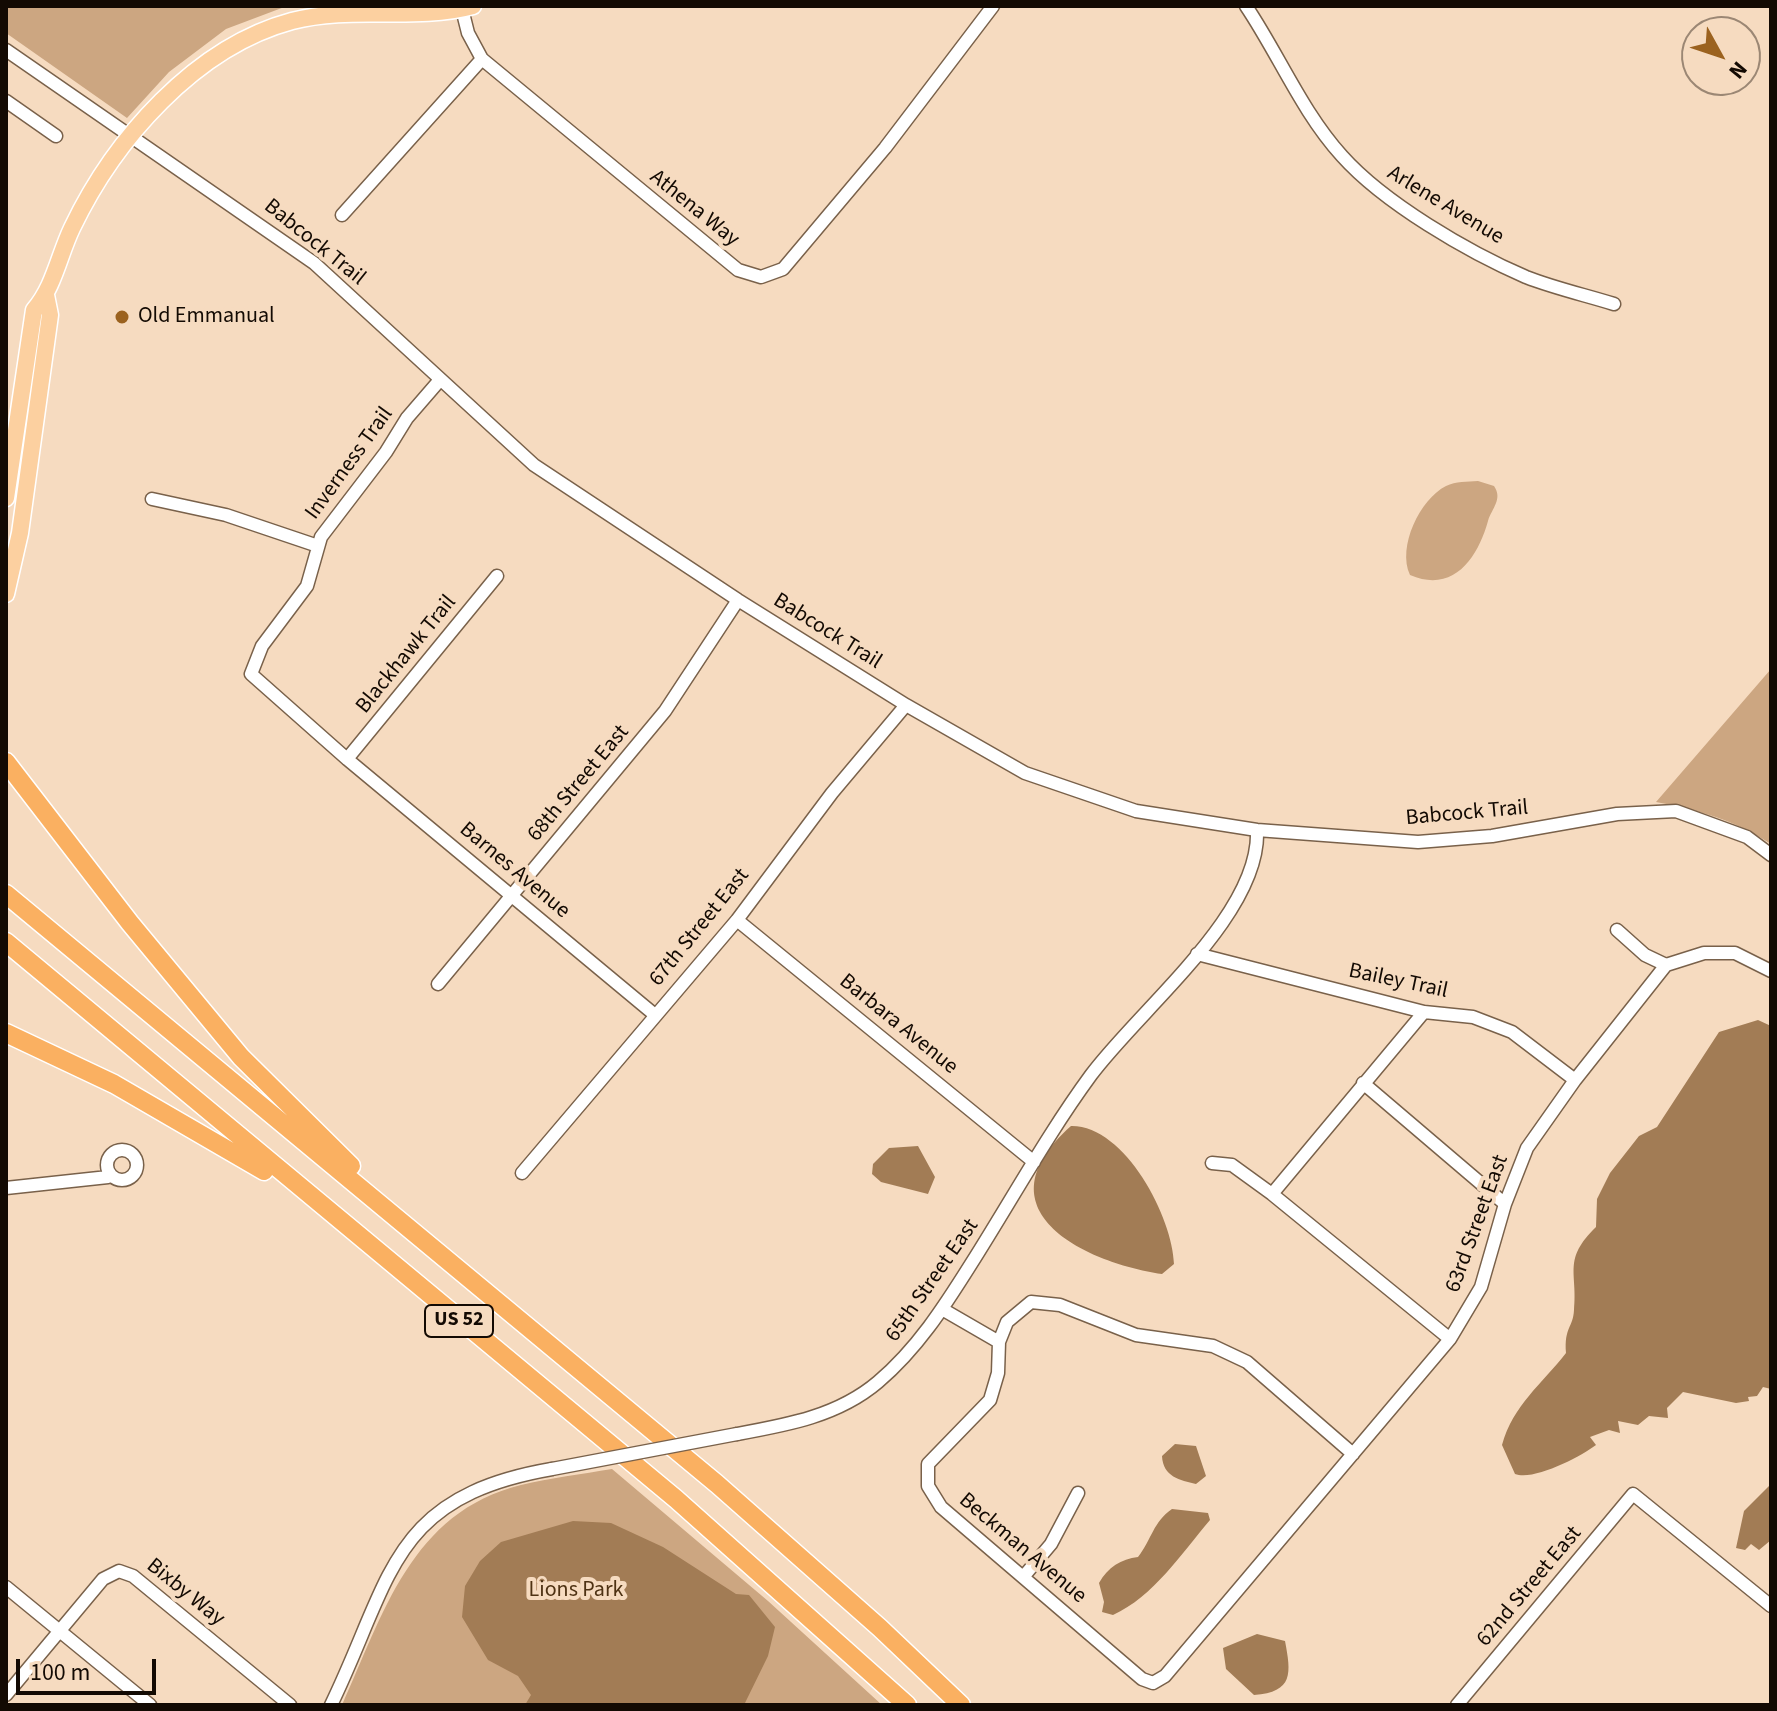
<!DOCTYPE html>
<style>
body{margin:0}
#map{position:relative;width:1777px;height:1711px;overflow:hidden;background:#f6dbc0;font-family:"Source Sans 3",sans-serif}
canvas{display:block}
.frame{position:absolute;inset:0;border:8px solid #130a03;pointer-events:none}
.north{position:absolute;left:1681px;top:16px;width:80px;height:80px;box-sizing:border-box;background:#f6dbc0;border:2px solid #9b8774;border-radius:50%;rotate:130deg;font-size:22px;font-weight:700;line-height:32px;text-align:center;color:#130a03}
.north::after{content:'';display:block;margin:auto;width:28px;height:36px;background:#9b621f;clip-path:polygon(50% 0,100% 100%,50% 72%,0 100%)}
.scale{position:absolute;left:16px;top:1659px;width:140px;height:36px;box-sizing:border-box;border:4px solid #130a03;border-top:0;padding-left:10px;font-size:24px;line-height:28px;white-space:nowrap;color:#130a03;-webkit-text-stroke:6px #f6dbc0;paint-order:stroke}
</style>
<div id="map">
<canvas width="1777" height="1711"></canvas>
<div class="frame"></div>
<div class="north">N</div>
<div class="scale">100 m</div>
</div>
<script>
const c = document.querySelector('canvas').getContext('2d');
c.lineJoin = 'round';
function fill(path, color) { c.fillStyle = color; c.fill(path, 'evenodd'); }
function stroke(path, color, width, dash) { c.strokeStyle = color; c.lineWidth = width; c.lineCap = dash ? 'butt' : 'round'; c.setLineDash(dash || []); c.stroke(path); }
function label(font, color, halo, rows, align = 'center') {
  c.font = font + ' "Source Sans 3",sans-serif'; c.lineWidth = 8; c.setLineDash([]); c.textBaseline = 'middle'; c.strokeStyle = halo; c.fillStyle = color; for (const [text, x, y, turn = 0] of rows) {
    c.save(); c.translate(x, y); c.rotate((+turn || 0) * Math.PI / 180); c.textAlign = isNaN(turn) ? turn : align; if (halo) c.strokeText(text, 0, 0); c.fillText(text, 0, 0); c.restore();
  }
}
const green = new Path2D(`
 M6 6H287L226 29 169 72 127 118 6 33Z
 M1478 481 1494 486C1503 499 1492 508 1488 521 1478 557 1454 594 1410 575 1397 547 1420 499 1446 486 1456 481 1467 482 1478 481Z
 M1771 669V844C1735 820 1698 810 1656 802Z
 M612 1469 768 1601 882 1705H342C383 1615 411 1512 521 1485 550 1478 582 1474 612 1469Z`);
const water = new Path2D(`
 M1758 1020 1771 1026V1389L1763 1387 1757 1396 1748 1397 1749 1401 1736 1403 1683 1392 1667 1408 1668 1418 1649 1416 1638 1425 1618 1421 1620 1433 1609 1430 1590 1437 1596 1445C1580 1457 1534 1481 1515 1474L1502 1445C1513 1405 1542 1384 1566 1353 1564 1327 1573 1328 1574 1310 1578 1272 1562 1260 1596 1227L1597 1199 1610 1173 1639 1136 1657 1127 1719 1032Z
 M1071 1126C1125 1125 1173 1218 1174 1264L1162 1274C1082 1262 977 1209 1071 1126Z
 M918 1146 935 1177 928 1194 881 1182 872 1174 873 1164 889 1148Z
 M1175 1444 1196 1446 1206 1476 1196 1484C1180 1480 1163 1477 1162 1456Z
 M1771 1484V1540L1759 1550 1751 1544 1745 1550 1736 1548 1744 1511Z
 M1172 1509 1208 1513 1210 1520C1182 1553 1153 1597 1113 1615L1102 1612 1104 1602 1099 1583C1108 1567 1121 1559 1138 1557 1152 1539 1153 1522 1172 1509Z
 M573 1521 611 1523 663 1547 736 1594 749 1595 775 1627 768 1656 744 1705H525L531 1695 518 1676 488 1660 462 1617 465 1586 480 1561 501 1542Z
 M1257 1634 1285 1641C1291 1673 1294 1692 1254 1695L1226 1669 1223 1648Z`);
const minor = new Path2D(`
 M1246 6C1279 55 1302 112 1342 156 1384 203 1468 252 1526 277 1554 288 1585 295 1614 304
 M462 9 468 33 482 59 738 270 761 277 783 269 885 148 993 6
 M6 50 314 263 534 465 738 600 906 705 1025 773 1136 811 1257 830 1418 842 1492 836 1617 814 1676 811 1747 837 1771 855
 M6 101 56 136
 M342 215 482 59
 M439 381 407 418 386 452 321 537 307 586 262 646 251 674 347 759 655 1015
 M152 499 226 515 318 546
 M347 759 497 576
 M737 920 1034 1162
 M1617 930 1645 955 1666 965
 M1197 954 1424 1012 1473 1017 1512 1032 1575 1080
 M438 984 665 711 738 600
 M1363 1083 1505 1204
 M107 1165a15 15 0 1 1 30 0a15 15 0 1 1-30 0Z
 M1212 1163 1232 1165 1272 1194 1450 1339
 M522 1173 737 920 832 793 906 705
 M6 1188 108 1177
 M1272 1194 1424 1012
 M942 1309 999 1342
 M737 1434C787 1425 838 1416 878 1382 917 1349 944 1307 971 1264 1011 1201 1047 1135 1091 1075 1140 1009 1261 914 1257 830
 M1353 1454 1247 1362 1213 1346 1136 1335 1060 1305 1031 1302 1007 1322 999 1342 998 1373 990 1400 928 1464V1486L941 1507 1142 1679 1153 1683 1165 1676 1450 1339 1481 1287 1505 1204 1527 1148 1575 1080 1666 965 1704 953H1735L1771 971
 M1024 1576 1051 1544 1078 1493
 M6 1587 150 1705
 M6 1695 103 1579 119 1571 133 1576 290 1705
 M331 1705C393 1577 390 1497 552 1469
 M1457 1705 1633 1494 1771 1606`);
const major = new Path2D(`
 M6 498 34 310C54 287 59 255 72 228 114 140 195 47 292 21 353 5 414 22 473 6
 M6 594 20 533 50 315 46 295`);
const highway = new Path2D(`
 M6 762 130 923 241 1057 351 1166
 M6 894 717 1484 880 1628 961 1705
 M6 942 676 1499 907 1705
 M6 1033 114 1084 264 1171`);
const minorBridge = new Path2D(`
 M552 1469 737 1434`);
const markers = [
 [122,317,8,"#9b621f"]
];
const shields = [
 [459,1321,68]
];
const shieldNames = [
 ["US 52",459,1321]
];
const streetNames = [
 ["Arlene Avenue",1445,206,31],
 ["Athena Way",694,209,39],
 ["Babcock Trail",314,243,39],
 ["Inverness Trail",350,464,-54],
 ["Babcock Trail",827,632,32],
 ["Blackhawk Trail",407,655,-51],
 ["68th Street East",579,784,-50],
 ["Babcock Trail",1467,814,-5],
 ["Barnes Avenue",514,871,40],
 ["67th Street East",700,928,-51],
 ["Bailey Trail",1398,982,12],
 ["Barbara Avenue",898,1025,39],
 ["63rd Street East",1478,1224,-70],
 ["65th Street East",933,1281,-55],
 ["Beckman Avenue",1022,1549,40],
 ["62nd Street East",1530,1587,-50],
 ["Bixby Way",185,1593,39]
];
const poiNames = [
 ["Old Emmanual",138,317]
];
const parkNames = [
 ["Lions Park",576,1591]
];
fill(green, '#cca681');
fill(water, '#a27c55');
stroke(minor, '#79614a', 15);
stroke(major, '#fff', 19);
stroke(highway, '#fff', 21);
stroke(minor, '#fff', 12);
stroke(major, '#fcd0a0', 16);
stroke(highway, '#fab061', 18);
stroke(minorBridge, '#79614a', 15, []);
stroke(minorBridge, '#fff', 12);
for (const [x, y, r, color] of markers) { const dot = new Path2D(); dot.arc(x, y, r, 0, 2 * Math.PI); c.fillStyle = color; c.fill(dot); stroke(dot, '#f6dbc0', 3); }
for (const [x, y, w] of shields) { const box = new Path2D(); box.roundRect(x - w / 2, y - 16, w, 32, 6); c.fillStyle = '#f6dbc0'; c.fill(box); stroke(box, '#130a03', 2); }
label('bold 20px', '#130a03', null, shieldNames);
label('22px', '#130a03', '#f6dbc0', streetNames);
label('22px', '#130a03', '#f6dbc0', poiNames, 'left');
label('22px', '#4e3213', '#f6dbc0', parkNames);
</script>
